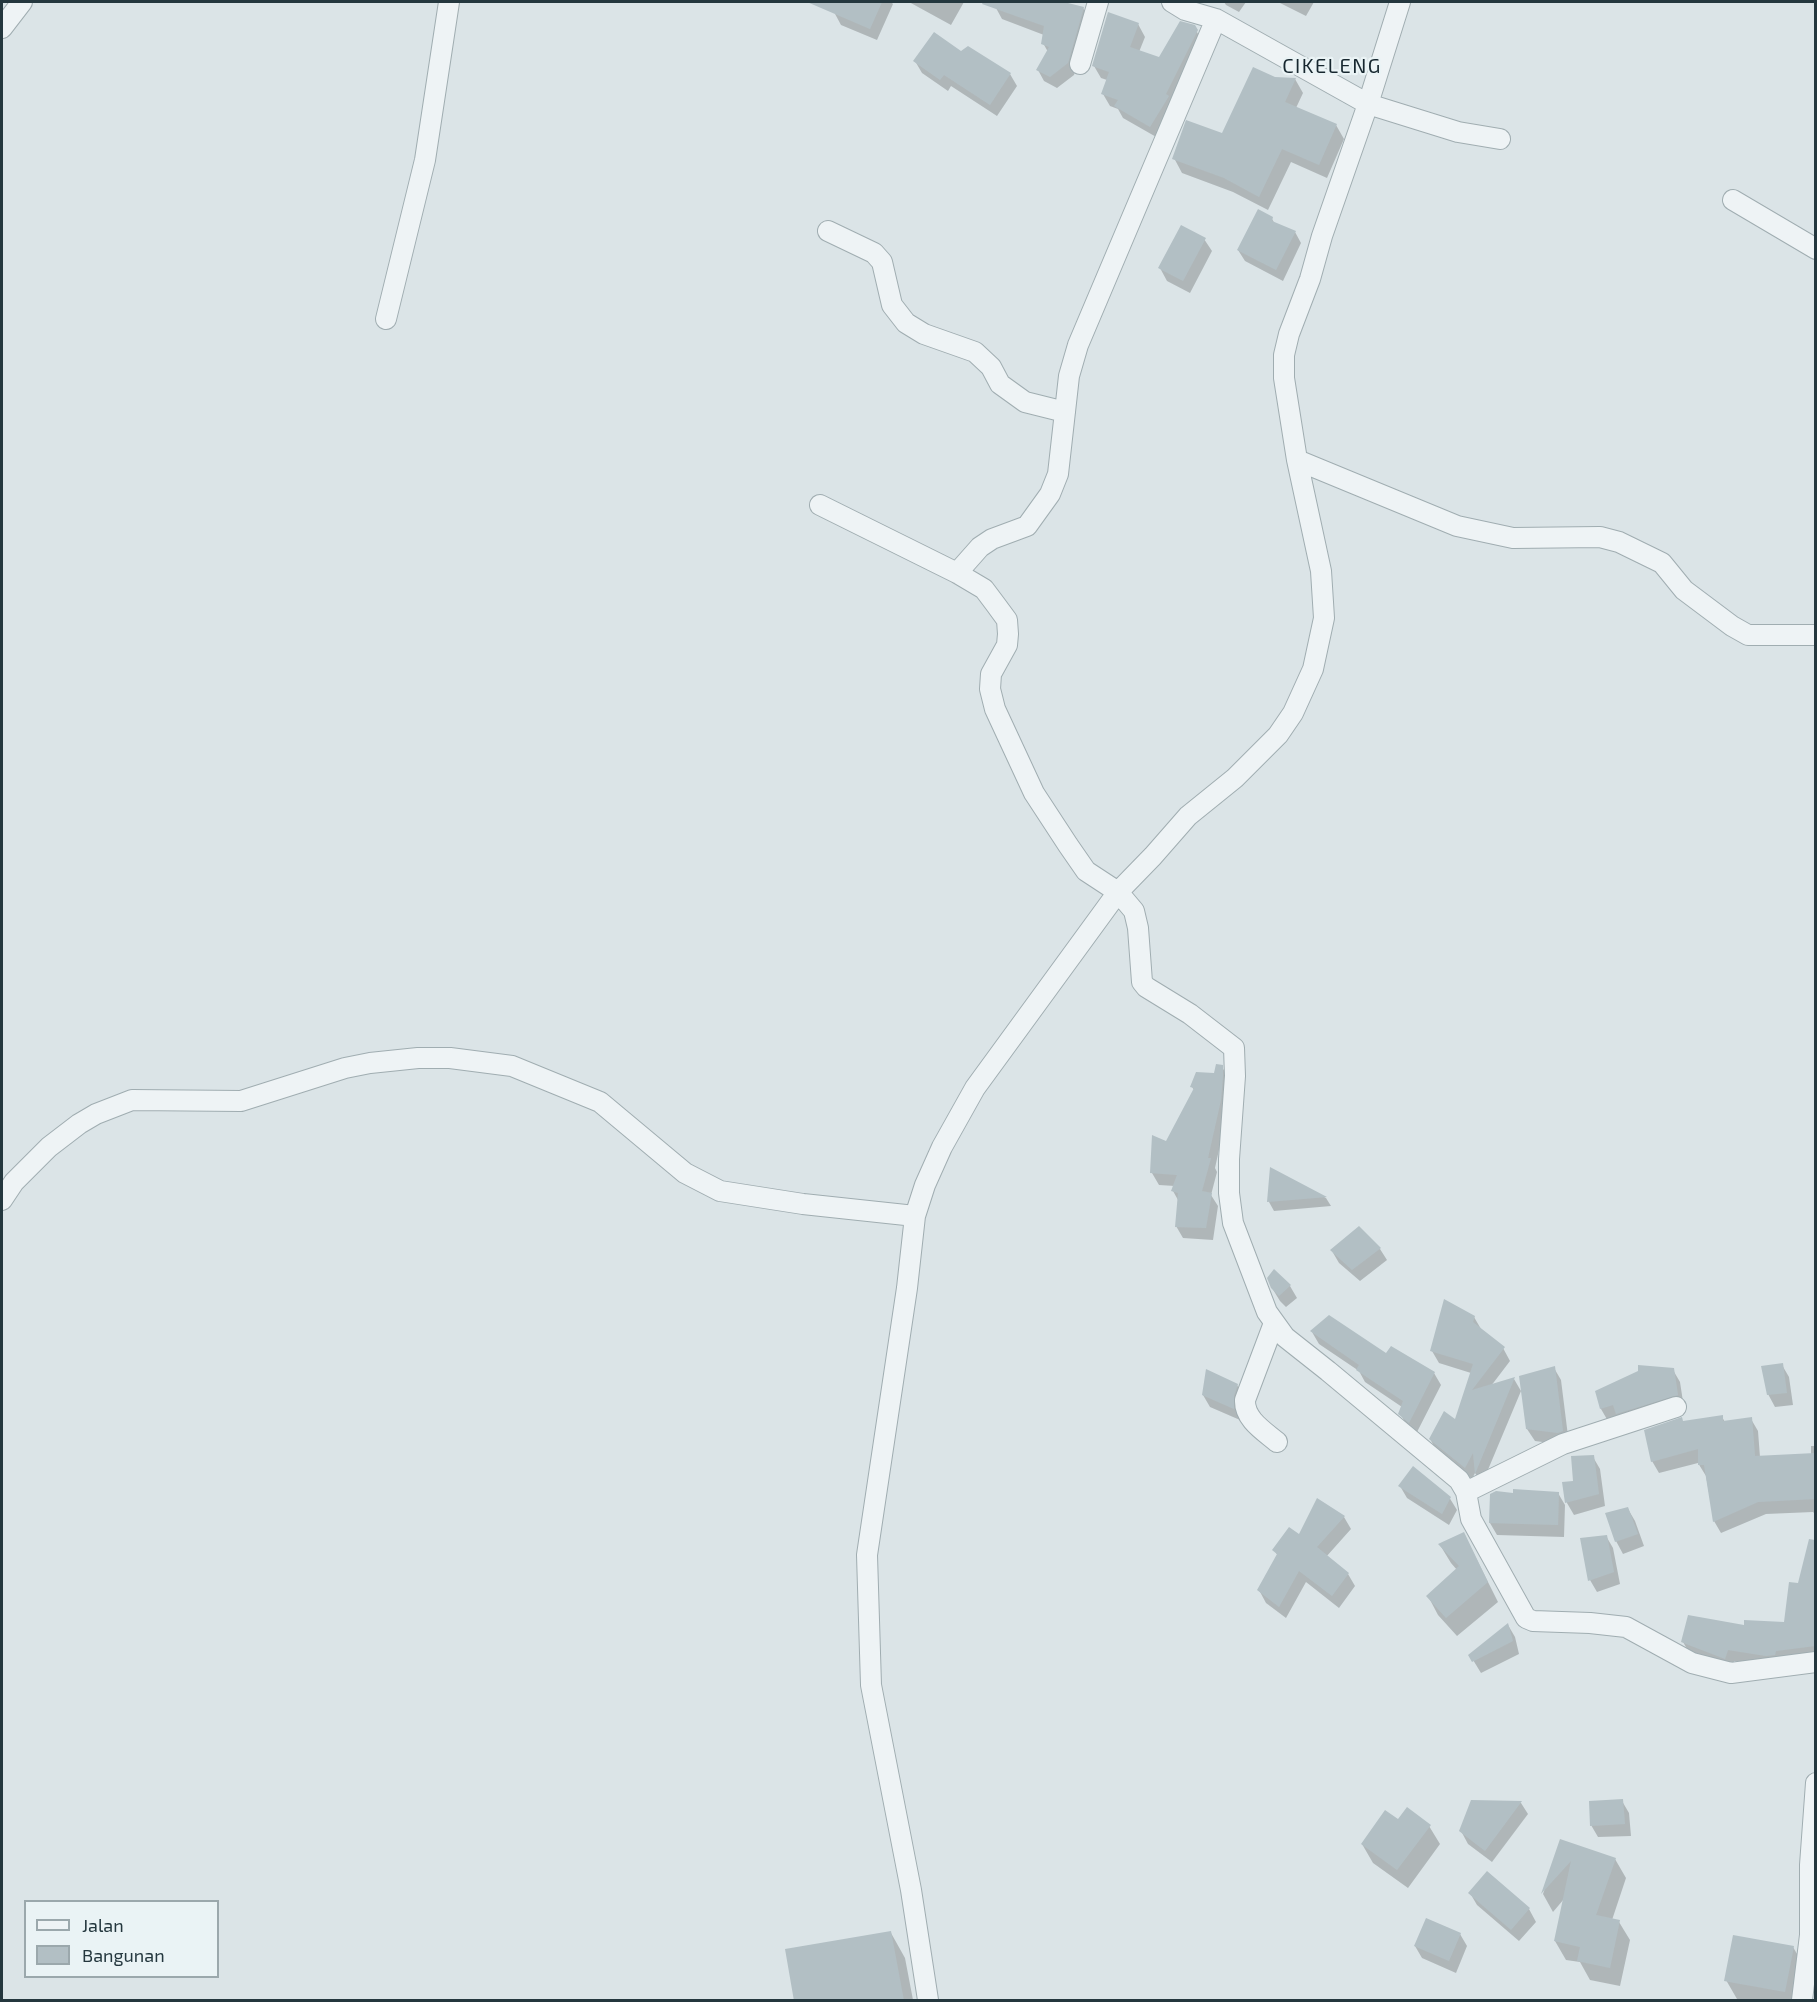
<!DOCTYPE html>
<style>
body{margin:0}
#map{position:relative;width:1817px;height:2002px;overflow:hidden;background:#dbe4e7;font-family:"Exo 2",sans-serif}
canvas{display:block}
.frame{position:absolute;inset:0;border:3px solid #24373e;pointer-events:none}
.legend{position:absolute;left:24px;top:1900px;width:195px;height:78px;box-sizing:border-box;background:#eaf3f5;border:2px solid #9ba8ac;margin:0;padding:8px 10px;list-style:none;font-size:18px;color:#24373e}
.legend li{display:flex;align-items:center;gap:12px;height:30px}
.legend b{width:30px;border:2px solid #9ba8ac}
</style>
<div id="map">
<canvas width="1817" height="2002"></canvas>
<div class="frame"></div>
<ul class="legend">
<li><b style="height:8px;background:#eef3f5"></b>Jalan</li>
<li><b style="height:16px;background:#b2bfc4"></b>Bangunan</li>
</ul>
</div>
<script>
const c = document.querySelector('canvas').getContext('2d');
c.lineJoin = 'round';
function fill(path, color) { c.fillStyle = color; c.fill(path, 'evenodd'); }
function stroke(path, color, width, dash) { c.strokeStyle = color; c.lineWidth = width; c.lineCap = dash ? 'butt' : 'round'; c.setLineDash(dash || []); c.stroke(path); }
function label(font, color, halo, rows, align = 'center') {
  c.font = font + ' "Exo 2",sans-serif'; c.lineWidth = 4.5; c.setLineDash([]); c.textBaseline = 'middle'; c.strokeStyle = halo; c.fillStyle = color; for (const [text, x, y, turn = 0] of rows) {
    c.save(); c.translate(x, y); c.rotate((+turn || 0) * Math.PI / 180); c.textAlign = isNaN(turn) ? turn : align; if (halo) c.strokeText(text, 0, 0); c.fillText(text, 0, 0); c.restore();
  }
}
const shadow = new Path2D(`
 M839 2H891L893 4 877 40 841 25 834 12Z
 M909 2H964L951 25Z
 M998 2H1059L1083 8 1090 20 1074 75 1057 88 1044 81 1038 70 1048 52 1043 43 1044 35 1002 19 996 8Z
 M1224 2H1246L1239 12 1226 5Z
 M1278 2H1314L1306 16Z
 M1138 24 1145 37 1139 52 1160 58 1194 27 1204 44 1158 138 1123 118 1118 109 1110 106 1103 94 1107 80 1101 78 1094 66Z
 M961 53 1010 74 1017 86 997 116 951 86 948 91 922 73 915 61Z
 M1274 79H1295L1303 93 1296 108 1336 125 1344 139 1327 178 1291 162 1268 210 1233 192 1182 173 1174 158 1223 135Z
 M1272 219 1275 224 1295 232 1301 243 1283 281 1245 261 1238 250Z
 M1204 239 1212 251 1190 293 1167 281 1160 268Z
 M1222 1067 1229 1079 1227 1113 1215 1168 1217 1172 1211 1195 1218 1206 1213 1240 1183 1238 1176 1226 1178 1200 1173 1191 1175 1186 1159 1185 1152 1173 1194 1090 1192 1087 1216 1075Z
 M1272 1169 1326 1198 1331 1206 1274 1211 1269 1202Z
 M1380 1249 1387 1260 1360 1281 1339 1263 1332 1251Z
 M1275 1271 1290 1286 1297 1298 1286 1307 1280 1301 1272 1288Z
 M1474 1317 1481 1329 1503 1348 1510 1361 1491 1386 1514 1379 1521 1391 1482 1484 1475 1473 1472 1479 1437 1451 1430 1439 1456 1422 1471 1373 1439 1363 1432 1351Z
 M1312 1332 1434 1373 1441 1385 1416 1434 1407 1426 1400 1413 1402 1407 1365 1382 1359 1371 1319 1344Z
 M1782 1365 1789 1377 1793 1405 1775 1407 1768 1394Z
 M1554 1368 1561 1380 1569 1444 1565 1445 1535 1441 1527 1429Z
 M1673 1370 1680 1382 1684 1408 1608 1421 1601 1409 1597 1392Z
 M1237 1385 1244 1398 1240 1409V1420L1210 1407 1203 1395Z
 M1722 1417 1725 1422 1751 1419 1758 1431 1760 1457 1811 1455V1446H1816V1515L1813 1512 1766 1514 1721 1533 1714 1521 1706 1476 1698 1463 1659 1473 1652 1461 1683 1423Z
 M1593 1457 1600 1469 1605 1506 1574 1515 1567 1503 1564 1483 1574 1482Z
 M1400 1486 1449 1497 1457 1510 1449 1525 1407 1498Z
 M1558 1493 1565 1505 1564 1537 1497 1535 1490 1523Z
 M1318 1500 1344 1517 1351 1529 1326 1557 1348 1574 1355 1586 1339 1608 1306 1582 1286 1618 1266 1603 1259 1590 1278 1556 1274 1550 1299 1536Z
 M1628 1509 1635 1521 1644 1546 1623 1554 1616 1541Z
 M1464 1534 1498 1602 1457 1636 1438 1615 1428 1596 1457 1570 1451 1563 1440 1545Z
 M1606 1536 1613 1548 1620 1584 1597 1592 1590 1580Z
 M1808 1550 1816 1551V1659L1774 1668 1734 1661 1732 1670 1690 1654 1683 1642 1745 1627 1786 1623 1799 1585Z
 M1508 1625 1515 1637 1519 1654 1481 1673 1470 1655Z
 M1472 1801 1521 1803 1528 1814 1492 1862 1468 1844 1461 1831Z
 M1622 1801 1629 1813 1631 1836 1598 1837 1591 1825Z
 M1398 1821 1429 1826 1440 1844 1408 1888 1373 1863 1362 1844Z
 M1561 1841 1615 1859 1626 1878 1612 1920 1619 1922 1630 1940 1620 1986 1590 1980 1580 1962 1566 1960 1555 1941 1564 1899 1553 1912 1543 1894Z
 M1470 1893 1529 1909 1536 1922 1519 1941 1477 1905Z
 M891 1933 905 1958 913 2000H796Z
 M1460 1934 1467 1946 1456 1973 1422 1958 1415 1946Z
 M1793 1947 1804 1966 1797 2000 1737 1999 1726 1980Z`);
const building = new Path2D(`
 M807 2H882L870 29Z
 M983 2H1064L1084 7 1068 63 1050 77 1036 70 1049 47 1041 44 1044 26 982 4Z
 M1108 12 1139 23 1130 47 1159 57 1180 21 1195 25 1198 30 1166 94 1169 96 1150 127 1114 106 1118 100 1101 94 1109 72 1092 66Z
 M934 32 961 51 968 46 1011 73 990 105 944 75 940 80 913 61Z
 M1253 67 1275 77 1296 78 1285 102 1337 124 1319 165 1282 149 1259 197 1224 178 1172 159 1186 120 1222 133Z
 M1258 209 1273 217 1272 221 1296 231 1276 270 1237 250Z
 M1181 225 1206 238 1183 281 1158 268Z
 M1216 1064 1223 1065V1076L1221 1100 1208 1158H1211L1202 1191 1212 1193 1206 1228 1175 1227 1178 1193 1171 1191 1177 1175 1150 1173 1152 1135 1166 1141 1194 1088 1190 1087 1196 1072 1214 1073Z
 M1270 1167 1327 1197 1267 1202Z
 M1359 1226 1381 1248 1352 1270 1330 1250Z
 M1274 1269 1291 1285 1279 1296 1271 1288 1267 1278Z
 M1444 1299 1475 1316 1473 1322 1505 1347 1472 1390 1515 1377 1475 1474 1473 1453 1465 1468 1429 1439 1444 1411 1455 1419 1473 1364 1430 1351Z
 M1329 1315 1386 1353 1391 1346 1435 1372 1409 1423 1398 1414 1403 1401 1356 1370 1359 1365 1310 1331Z
 M1783 1363 1787 1393 1767 1395 1761 1366Z
 M1638 1365 1674 1368 1678 1395 1616 1414 1613 1405 1600 1409 1595 1391 1638 1371Z
 M1555 1366 1563 1431 1558 1433 1526 1429 1519 1376Z
 M1206 1369 1238 1384 1234 1396V1409L1202 1395Z
 M1723 1415V1421L1752 1417 1755 1456 1815 1453V1499L1758 1502 1713 1522 1704 1465H1698V1449L1651 1462 1644 1430 1682 1417 1683 1421Z
 M1594 1455 1599 1494 1565 1503 1562 1482 1573 1481 1571 1456Z
 M1413 1466 1451 1497 1442 1514 1398 1486Z
 M1513 1489 1559 1492 1558 1525 1489 1523 1490 1494 1496 1491 1513 1493Z
 M1317 1498 1345 1516 1317 1547 1349 1573 1332 1596 1299 1571 1279 1607 1257 1590 1277 1554 1272 1550 1289 1527 1299 1534Z
 M1628 1507 1638 1534 1615 1542 1605 1513Z
 M1464 1532 1488 1582 1446 1618 1426 1596 1459 1566 1438 1544Z
 M1607 1535 1614 1572 1588 1581 1580 1538Z
 M1809 1539 1815 1540V1646L1776 1651 1775 1655 1766 1656 1728 1650 1725 1659 1681 1642 1688 1615 1744 1625V1620L1784 1622 1789 1582 1798 1583Z
 M1508 1623 1513 1641 1472 1662 1468 1655Z
 M1623 1799 1625 1824 1590 1826 1589 1801Z
 M1471 1800 1522 1801 1485 1851 1459 1831Z
 M1407 1807 1431 1825 1397 1870 1361 1844 1385 1810 1398 1819Z
 M1560 1839 1616 1858 1596 1915 1620 1920 1610 1968 1577 1961 1580 1947 1554 1941 1571 1861 1541 1894Z
 M1487 1871 1530 1908 1511 1930 1468 1893Z
 M1426 1918 1461 1933 1449 1961 1414 1946Z
 M891 1931 904 2001H794L785 1949Z
 M1733 1935 1794 1946 1785 1992 1724 1981Z`);
const minor = new Path2D(`
 M1172 2 1185 10 1216 19 1368 104 1458 132 1500 139
 M2 28 22 2
 M1080 64 1098 2
 M1733 200 1816 249
 M828 231 874 253 882 262 892 305 906 323 924 334 975 352 991 367 1000 384 1025 402 1065 412
 M386 319 425 160 449 2
 M1297 460 1457 526 1513 538 1600 537 1619 542 1662 563 1684 590 1732 626 1748 635H1816
 M820 505 957 573 984 589 996 605 1007 620 1008 634 1007 645 991 674 990 689 995 709 1034 793 1068 845 1086 871 1118 892 1134 911 1138 928 1142 982 1146 987 1190 1014 1234 1048 1235 1076 1229 1159V1193L1233 1223 1267 1312 1285 1337 1328 1371 1459 1480 1466 1492 1471 1519 1526 1618 1533 1621 1590 1623 1626 1627 1692 1663 1731 1673 1816 1662
 M957 573 980 547 992 539 1027 526 1050 494 1058 474 1069 376 1078 345 1216 19
 M2 1200 14 1182 49 1147 79 1124 96 1114 132 1100 241 1101 345 1068 370 1063 418 1058H450L512 1066 600 1102 685 1173 720 1191 803 1204 915 1216
 M1274 1323 1245 1400C1244 1419 1264 1431 1277 1442
 M1466 1492 1563 1444 1676 1407
 M928 2000 911 1890 871 1685 867 1555 907 1288 915 1216 925 1185 942 1147 975 1088 1118 892 1153 856 1188 816 1235 778 1278 735 1293 713 1313 669 1324 618 1321 571 1297 460 1284 378V355L1289 334 1310 279 1322 236 1368 104 1400 2
 M1802 2000 1810 1935V1865L1816 1783`);
const quarterNames = [
 ["CIKELENG",1332,66]
];
fill(shadow, '#0003');
fill(building, '#b2bfc4');
stroke(minor, '#a0adb1', 22);
stroke(minor, '#eef3f5', 20);
c.letterSpacing = '1.5px';
label('20px', '#17272f', '#eaf3f5', quarterNames);
c.letterSpacing = '0px';
</script>
